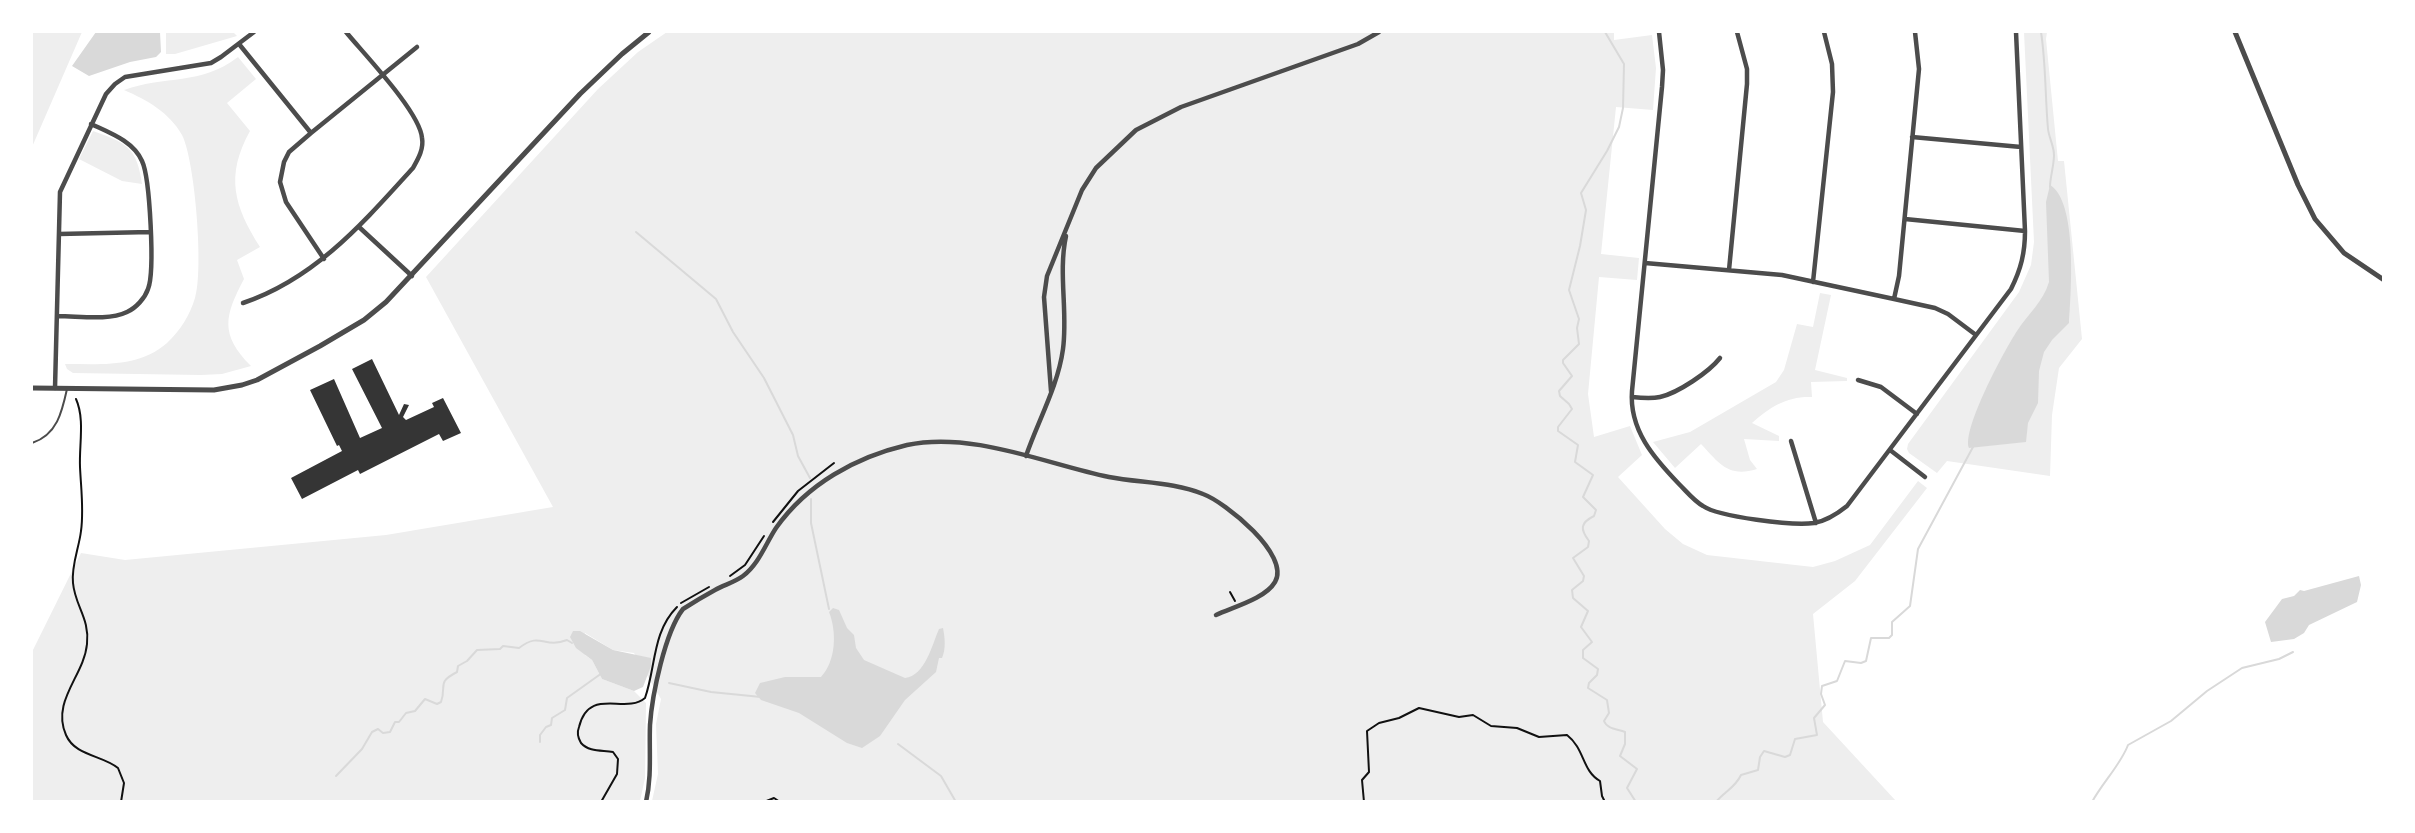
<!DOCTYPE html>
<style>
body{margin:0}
#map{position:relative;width:2415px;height:833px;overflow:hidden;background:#fff;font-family:"PT Sans Narrow",sans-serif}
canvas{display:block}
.frame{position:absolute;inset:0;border:33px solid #fff;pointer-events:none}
</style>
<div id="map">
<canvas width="2415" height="833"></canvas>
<div class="frame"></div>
</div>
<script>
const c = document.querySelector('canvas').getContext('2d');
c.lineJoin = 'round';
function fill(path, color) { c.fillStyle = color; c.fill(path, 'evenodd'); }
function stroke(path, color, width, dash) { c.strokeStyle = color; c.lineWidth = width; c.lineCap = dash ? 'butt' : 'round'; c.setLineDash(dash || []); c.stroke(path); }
const green = new Path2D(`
 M32 32H82L32 147Z
 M166 32H233L237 36 175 54H166Z
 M667 32H1614V40L1652 35 1656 68 1653 110 1616 107 1601 254 1639 258 1637 280 1599 277 1588 394 1594 437 1630 426 1642 455 1618 477 1665 529 1683 544 1707 555 1813 567 1835 561 1870 545 1918 481 1927 488 1855 581 1813 614 1823 722 1896 801H652L658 774 656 724 661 699 634 653 613 650 585 633V655L592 660 602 679 634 691 646 703 645 778 640 801H32V652L81 553 125 560 386 535 553 507 426 277 598 89 638 52Z
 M2024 32H2047L2046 39 2058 161H2064L2082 339 2059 368 2052 415 2050 476 1947 461 1937 473 1909 453 1907 449 1908 444 2019 292 2031 265 2034 242Z
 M238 57 256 79 227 103 250 131C225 176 234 206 260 247L237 260 244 279C225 315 219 334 251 366L222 374 201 375 73 373 67 369 65 364C100 364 139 368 167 343 180 331 190 315 195 298 204 271 195 160 182 135 169 112 147 100 124 90 166 75 200 86 238 57Z
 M93 131C127 143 137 148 142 184L122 181 79 159Z
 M1820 293 1831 295 1815 370 1847 378V381L1811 382 1812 397C1787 396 1770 407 1752 423L1779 436V441L1744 439 1750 460 1757 469C1728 478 1719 463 1701 444L1675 468 1653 442 1690 432 1776 382 1784 370 1797 324 1813 327Z`);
const water = new Path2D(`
 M96 32H160L161 52 156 57 130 62 89 76 72 66Z
 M2050 185C2078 202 2071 293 2069 323L2052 340 2044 352 2039 371 2038 403 2028 423 2026 442 1969 448C1962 429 2004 351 2017 331 2028 314 2043 302 2049 282L2046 202Z
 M2359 576 2361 585 2357 602 2309 625 2304 633 2294 639 2271 642 2265 622 2282 599 2294 596 2300 590 2304 591Z
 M833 608 839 610 847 628 854 635 856 648 864 660 905 678C925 676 932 645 939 629L943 628C945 638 946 649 942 658H939L936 672 905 700 880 736 862 748 847 743 799 713 761 700 755 693 760 683 785 677H821C836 661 837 632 829 612Z
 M573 631H580L613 650 651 658V666L643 687 634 691 602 679 592 660 576 648 570 637Z`);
const stream = new Path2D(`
 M1605 32 1624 64 1623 108 1619 127 1607 151 1581 193 1586 210 1580 246 1569 290 1579 319 1577 328 1579 344 1563 360V363L1572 376 1559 391 1560 396 1569 404 1572 409 1558 427V431L1578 445 1575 462 1593 475 1583 497 1596 510 1594 516C1580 523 1580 529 1589 541L1588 547 1573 558 1584 576 1583 581 1572 590 1573 598 1588 611 1581 627 1592 642 1583 650V658L1598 669 1597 675 1589 683 1588 688 1607 700 1609 713 1604 721C1607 729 1617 729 1625 732V744L1620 756 1637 769 1627 788 1636 802
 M2041 32C2046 64 2045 96 2048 129 2049 138 2054 146 2054 155 2054 166 2050 177 2050 187
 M636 232 716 299 733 332 764 378 793 435 798 456 810 478
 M811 499V523L829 609
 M669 683 711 692 761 697
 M540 742V735L546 727 551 725 552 718 565 710 567 698 602 673
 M898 744 941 776 956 802
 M336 776 362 749 372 732 378 729 383 733 390 732 395 722H399L406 713 415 711 425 699 437 704 441 702C447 685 436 683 457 672L458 666 467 661 477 650 500 649 503 646 519 648C541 631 543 649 567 640L572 643
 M1716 802C1725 791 1735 788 1741 775L1758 770 1760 757 1764 751 1785 757 1790 755 1795 739 1817 735 1814 718 1825 705 1821 694 1822 686 1837 681 1845 661 1861 663 1866 661 1871 638H1889L1892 635V622L1910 606 1918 549 1973 447
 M2092 802C2103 782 2121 764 2128 745L2171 721 2207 691 2242 668 2279 659 2293 652`);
const building = new Path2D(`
 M372 359 399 415 404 404 409 405 403 417 406 420 434 407 432 403 443 398 461 433 443 441 439 434 360 474 358 470 302 499 291 478 342 451 339 445 337 446 310 390 334 379 360 438 382 428 352 369Z`);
const path = new Path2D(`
 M76 399C85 419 79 445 80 467 81 489 84 510 81 531 79 548 71 566 73 583 75 606 90 619 87 644 84 676 51 701 66 735 75 756 102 755 118 768L124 783 121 802
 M773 522 798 491 834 463
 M730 576 745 565 764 536
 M1230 592 1235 601
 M681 603 709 587
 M601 802 617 774 618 759 613 752C602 750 589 752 581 743 578 738 577 732 579 727 589 686 625 715 645 698 656 667 652 632 677 607
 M764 802 774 798 780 802
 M1364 802 1362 780 1369 772 1367 731 1379 723 1399 718 1419 708 1459 717 1473 715 1491 726 1517 728 1539 737 1567 735C1585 749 1582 771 1600 781L1602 796 1605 802`);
const service = new Path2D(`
 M32 443C57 435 62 412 67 389`);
const minor = new Path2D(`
 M1659 32 1663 70 1662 87 1632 391C1629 430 1654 458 1679 484 1687 492 1694 501 1703 506 1719 517 1793 526 1814 523 1826 521 1837 514 1847 506L2011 289C2021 269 2025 253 2025 231L2016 32
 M239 44 311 133
 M1912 137 2021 147
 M1905 219 2025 231
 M359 227 412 276
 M59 234 150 232
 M324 259 286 202 280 182 284 162 289 152 311 133 417 47
 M1645 263 1782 275 1894 299 1935 308 1948 314 1976 335
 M1729 270 1747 84V69L1737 32
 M1813 282 1833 92 1832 64 1824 32
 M1894 299 1899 276 1919 69 1915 32
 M243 303C315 279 363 223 413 168 418 159 424 149 422 138 420 112 364 54 346 32
 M58 316C79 316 108 321 127 312 136 308 145 298 148 289 155 272 150 178 142 161 133 141 110 133 91 124
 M1858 380 1881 387 1917 414
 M55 388 60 192 106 94 115 84 125 77 211 63 221 57 254 32
 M1051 391 1044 297 1047 276 1082 190 1096 168 1136 130 1181 107 1358 44 1379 32
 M1632 397C1641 398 1651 399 1660 397 1678 393 1709 372 1720 358
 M1791 441 1816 523
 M1890 450 1925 477
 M1026 456C1038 421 1058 386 1063 349 1068 312 1058 273 1066 236
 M646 802C652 776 649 751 650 725 652 695 665 632 683 609 694 602 704 596 715 590 724 585 735 582 743 576 759 564 766 543 776 528 807 484 856 457 907 445 972 431 1046 464 1109 477 1140 483 1174 482 1203 494 1225 502 1291 555 1275 582 1265 599 1233 607 1216 615`);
const tertiary = new Path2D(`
 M2235 32 2298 185 2315 219 2344 253 2384 280
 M32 388 214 390 242 385 257 380 320 346 364 320 386 302 580 94 622 54 649 32`);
fill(green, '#eee');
fill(water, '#d9d9d9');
stroke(stream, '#d9d9d9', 2);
fill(building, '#353535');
stroke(path, '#111', 2);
stroke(service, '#4c4c4c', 2);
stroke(minor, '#4c4c4c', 4.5);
stroke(tertiary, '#4c4c4c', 5);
</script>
